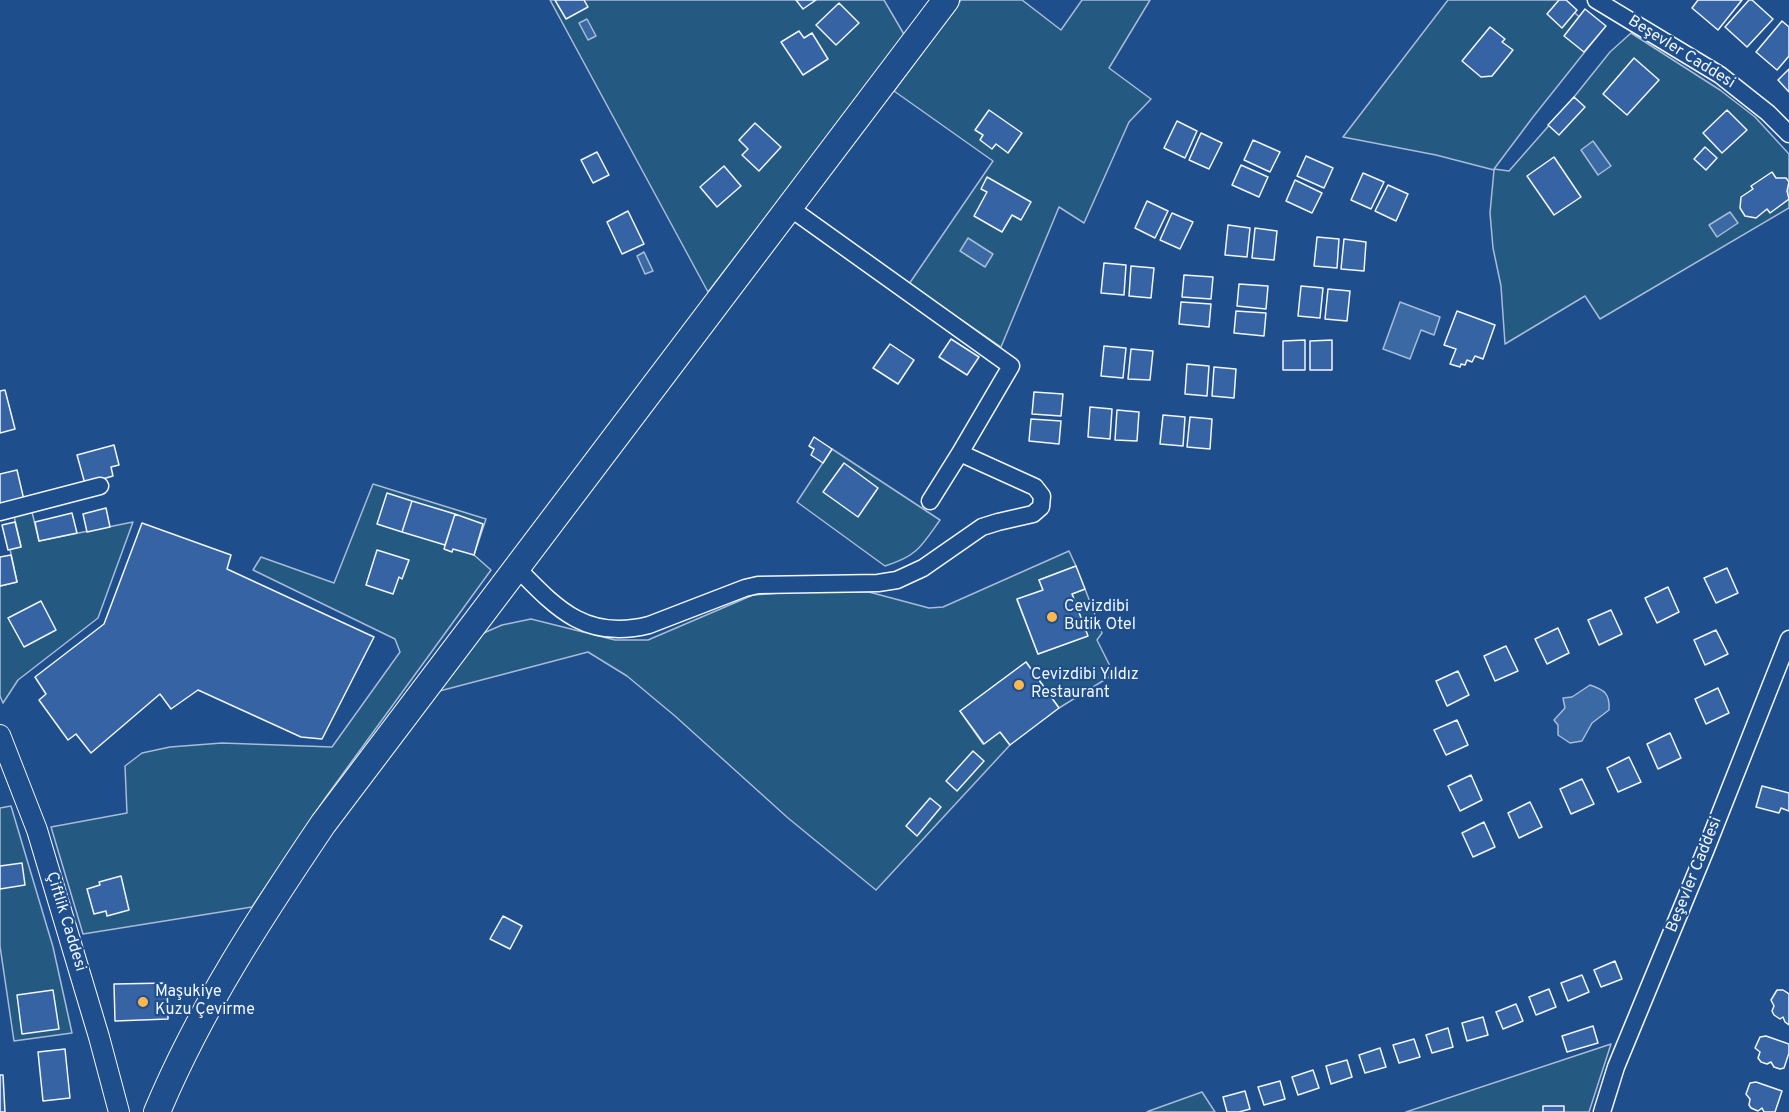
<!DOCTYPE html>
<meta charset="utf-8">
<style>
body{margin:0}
canvas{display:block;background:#1f4e8c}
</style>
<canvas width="1789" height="1112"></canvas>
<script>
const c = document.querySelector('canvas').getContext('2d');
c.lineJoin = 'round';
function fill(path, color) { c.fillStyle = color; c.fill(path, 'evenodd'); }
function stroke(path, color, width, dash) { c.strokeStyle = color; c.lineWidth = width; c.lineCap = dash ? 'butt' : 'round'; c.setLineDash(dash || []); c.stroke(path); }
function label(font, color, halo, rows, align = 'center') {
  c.font = font + ' Overpass,sans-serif'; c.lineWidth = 4.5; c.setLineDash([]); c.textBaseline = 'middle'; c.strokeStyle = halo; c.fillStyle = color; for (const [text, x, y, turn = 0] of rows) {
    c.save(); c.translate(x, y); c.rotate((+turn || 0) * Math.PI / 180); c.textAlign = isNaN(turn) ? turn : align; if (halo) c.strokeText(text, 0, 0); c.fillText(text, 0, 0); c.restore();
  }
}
const green = new Path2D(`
 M550 0H884L905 36 708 292Z
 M961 0H1022L1061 30 1082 0H1150L1109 68 1151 99 1129 122 1084 223 1059 207 1001 347 909 284 993 161 894 91Z
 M1448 0H1560L1599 34 1533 117 1494 169 1509 171 1574 97 1610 52 1631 33 1720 90 1755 117 1789 154V208L1600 319 1585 296 1505 344 1501 286 1493 248 1490 213 1494 170 1436 155 1343 137Z
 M832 449 940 520C921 547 917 556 885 566L797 502Z
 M373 484 486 519 474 555 491 570 326 797 252 907 83 934 51 827 127 813 125 766 142 753 170 747 222 743 332 747 400 652 395 639 253 570 261 557 334 583Z
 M32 512 39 541 133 522 98 618 18 680 3 703 0 696V586L17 582 10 549 21 546 14 516Z
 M1069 551 1076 566 1039 580 1043 590 1017 600 1038 654 1087 636 1072 594 1085 589 1102 633 1097 640 1114 674 1059 708 1026 662 960 711 983 744 1000 732 1010 745 876 890 788 818 675 716 627 676 588 652 432 693 479 635 502 625 531 619 615 640H648L753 595 795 592H869L929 608 943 607Z
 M11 806 53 947 72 1033 14 1041 0 946V808Z
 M1611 1044 1589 1112H1406Z
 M1202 1092 1215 1112H1147L1149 1111Z`);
const water = new Path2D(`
 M587 19 596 36 588 40 579 23Z
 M1593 141 1611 166 1598 175 1581 150Z
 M1730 212 1738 223 1717 237 1709 225Z
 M968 238 993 254 985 267 960 251Z
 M644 252 653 271 645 274 637 256Z
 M1400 302 1440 317 1434 335 1421 330 1410 359 1383 349Z
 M1590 685C1605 690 1610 694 1609 710L1592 723 1582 741 1570 743 1558 735V725L1554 720 1565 708 1563 698 1572 697Z`);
const building = new Path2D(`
 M555 0H584L588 7 566 19Z
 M796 0H816L803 9Z
 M1559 0H1566L1577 10 1562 28 1547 14Z
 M1698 0H1742L1718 30 1692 8Z
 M1749 0H1752L1773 19 1747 47 1725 27Z
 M839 3 859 23 836 45 816 25Z
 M1585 9 1606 26 1584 52 1564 36Z
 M1782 21 1789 27V56L1777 70 1756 52Z
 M1490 27 1505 39 1502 42 1513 50 1492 76 1481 77 1462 61Z
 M799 31 804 38 812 33 828 59 803 75 781 42Z
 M1634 58 1659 80 1627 115 1603 94Z
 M1789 69V92L1778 80Z
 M1574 97 1585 107 1559 135 1548 125Z
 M989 110 1022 133 1008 153 996 144 992 149 980 140 983 135 975 130Z
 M1727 110 1747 130 1722 153 1703 133Z
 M1177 121 1197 131 1185 158 1164 148Z
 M755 123 781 147 759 171 742 155 748 149 739 140Z
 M1201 133 1222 143 1209 169 1189 160Z
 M1253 140 1280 152 1270 172 1244 160Z
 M1705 147 1717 158 1706 170 1694 159Z
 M597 152 609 175 593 183 581 160Z
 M1306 156 1333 168 1324 188 1297 176Z
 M1554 157 1581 197 1554 215 1527 176Z
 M1241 165 1268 177 1259 197 1232 185Z
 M724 166 741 186 717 207 700 187Z
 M1772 172 1776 178H1786L1789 182 1787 191 1789 199 1770 213 1767 209 1756 218 1745 216 1740 208 1741 197 1753 189 1751 186Z
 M1363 173 1384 182 1371 209 1351 200Z
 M987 177 1031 202 1021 220 1012 215 1002 232 974 216 987 192 981 189Z
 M1295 180 1322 193 1312 213 1286 201Z
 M1388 185 1408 194 1396 221 1375 211Z
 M1147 201 1168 211 1155 238 1135 228Z
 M628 211 644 244 622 254 607 222Z
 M1172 213 1193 222 1180 249 1160 240Z
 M1228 225 1250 228 1247 257 1225 255Z
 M1255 228 1277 231 1274 260 1252 258Z
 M1317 237 1339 239 1337 268 1314 266Z
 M1344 239 1366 242 1364 271 1341 269Z
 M1104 263 1126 265 1124 295 1101 293Z
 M1131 266 1154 268 1151 298 1129 296Z
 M1184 275 1213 277 1211 299 1182 297Z
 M1239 284 1268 286 1266 309 1237 306Z
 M1301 286 1323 288 1320 318 1298 316Z
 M1328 289 1350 291 1347 321 1325 319Z
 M1181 302 1211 304 1209 327 1179 324Z
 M1236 311 1266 313 1264 336 1234 333Z
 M1457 311 1495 325 1483 359 1475 356 1472 362 1467 360 1465 365 1461 364 1460 367 1450 364 1456 349 1444 345Z
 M951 339 979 357 967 375 939 357Z
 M1305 340V370H1283V341Z
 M1332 340V370H1310V341Z
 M890 344 914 360 898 384 873 368Z
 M1104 346 1126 348 1123 378 1101 376Z
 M1131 349 1153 351 1150 380 1128 379Z
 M1187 364 1209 366 1207 396 1185 394Z
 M1214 367 1236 369 1234 398 1212 396Z
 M5 390 15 429 0 433V391Z
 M1034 392 1063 394 1061 416 1032 414Z
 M1090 407 1112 409 1110 439 1088 437Z
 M1117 410 1139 412 1137 441 1115 440Z
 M1163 415 1185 417 1183 446 1160 444Z
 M1190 417 1212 419 1210 449 1187 447Z
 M1031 419 1061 421 1059 444 1029 441Z
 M814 437 832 449 823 463 811 455 814 449 809 446Z
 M114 445 119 465 111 467 113 476 85 484 77 455Z
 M844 463 878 488 858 517 823 492Z
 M17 470 24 500 0 506V474Z
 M387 493 412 501 402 532 377 524Z
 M412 501 455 514 445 545 402 532Z
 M106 508 110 527 87 532 83 514Z
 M72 513 77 533 39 541 35 522Z
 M455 514 483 524 474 555 453 549 452 552 444 549Z
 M15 522 21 547 8 550 2 525Z
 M142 523 231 555 227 569 374 637 322 739 301 737 198 690 171 709 160 694 91 753 76 734 68 740 39 700 46 694 35 677 104 624Z
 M377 550 409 560 402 579 399 577 393 594 366 585Z
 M11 555 17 582 0 586V557Z
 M1076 566 1085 589 1072 594 1088 636 1038 654 1017 599 1043 590 1039 580Z
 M1727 568 1738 593 1716 603 1704 578Z
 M1668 587 1679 612 1657 623 1645 598Z
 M41 601 56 630 24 647 8 618Z
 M1611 610 1622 634 1599 645 1588 620Z
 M1558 628 1569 653 1547 664 1535 639Z
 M1716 630 1728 654 1705 665 1694 640Z
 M1506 646 1518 671 1495 681 1484 656Z
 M1026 662 1059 708 1010 745 1000 732 984 744 960 711Z
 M1458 671 1469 695 1447 706 1436 681Z
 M1718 688 1729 713 1706 724 1695 699Z
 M1457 720 1468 745 1446 755 1434 730Z
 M1670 733 1681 758 1658 769 1647 744Z
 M973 751 984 761 957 791 946 781Z
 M1629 757 1641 782 1618 792 1607 768Z
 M1471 775 1482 800 1460 811 1448 786Z
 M1582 779 1594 804 1571 814 1560 789Z
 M1762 786 1789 793V811L1781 808 1779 813 1756 807Z
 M930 798 941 807 917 836 906 826Z
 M1530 802 1542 827 1519 838 1508 813Z
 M1484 822 1495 847 1473 857 1462 833Z
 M22 863 25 885 0 889V866Z
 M121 876 129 910 107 916 106 911 94 914 87 889 100 885 99 882Z
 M503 916 522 926 510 949 490 939Z
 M1615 961 1622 979 1601 987 1594 970Z
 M1582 975 1589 992 1568 1001 1561 983Z
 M167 983 168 1019 115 1021 114 984Z
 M1549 989 1556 1007 1536 1015 1529 997Z
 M53 990 59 1029 22 1034 17 995Z
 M1777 990H1783L1789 994V1025L1785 1022 1783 1017 1780 1019 1774 1015 1772 1011 1774 1006 1771 1000Z
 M1516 1004 1523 1021 1503 1029 1496 1012Z
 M1483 1017 1488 1035 1467 1041 1462 1023Z
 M1593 1026 1598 1043 1567 1052 1562 1036Z
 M1448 1028 1453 1047 1432 1053 1426 1035Z
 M1766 1036 1789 1044V1053L1784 1068 1780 1069 1774 1067 1771 1062 1767 1064 1761 1062 1758 1058 1760 1052 1755 1048 1760 1037Z
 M1414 1039 1420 1057 1399 1063 1393 1045Z
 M1380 1048 1386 1067 1365 1073 1359 1055Z
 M65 1049 70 1098 43 1101 38 1052Z
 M1347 1060 1352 1077 1331 1084 1326 1066Z
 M1313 1070 1319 1088 1298 1095 1292 1077Z
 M0 1075H3L5 1112H0Z
 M1280 1081 1285 1099 1264 1105 1258 1087Z
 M1756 1082 1782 1091 1775 1112H1764L1762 1108 1758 1111 1751 1108 1749 1105 1750 1099 1746 1094 1750 1083Z
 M1245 1091 1250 1109 1239 1112H1227L1223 1097Z
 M1543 1106H1564V1112H1543Z`);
const minor = new Path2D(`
 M1596 0 1720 75 1768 113 1789 134
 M930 501 960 453
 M0 512 100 486
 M516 567C557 609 586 641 649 625L745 588 758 585 878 583 897 580 923 568 982 527 998 522 1033 514 1041 507 1042 496 1035 487 960 453 1011 366 790 208
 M1602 1112 1616 1067 1706 849 1789 639`);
const tertiary = new Path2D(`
 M0 735 37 830 99 1037 119 1112`);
const primary = new Path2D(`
 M157 1112C200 1009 261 916 323 824L946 0`);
const markers = [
 [1052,617,6,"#ffb74d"],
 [1019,685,6,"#ffb74d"],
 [143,1002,6,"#ffb74d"]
];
const streetNames = [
 ["Beşevler Caddesi",1681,53,32],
 ["Beşevler Caddesi",1695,875,-68],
 ["Çiftlik Caddesi",65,922,73]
];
const poiNames = [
 ["Cevizdibi",1064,608],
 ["Butik Otel",1064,626],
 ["Cevizdibi Yıldız",1031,676],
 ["Restaurant",1031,694],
 ["Maşukiye",155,993],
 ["Kuzu Çevirme",155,1011]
];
fill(green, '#245a82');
stroke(green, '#a8bbd7', 1.5);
fill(water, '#3b69a3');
stroke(water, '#a8bbd7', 1.5);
fill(building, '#3563a3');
stroke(building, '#f2f6ff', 1.5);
stroke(minor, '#f2f6ff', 19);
stroke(tertiary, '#f2f6ff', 22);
stroke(primary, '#f2f6ff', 28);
stroke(minor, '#1f4e8c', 16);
stroke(tertiary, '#1f4e8c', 20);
stroke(primary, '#1f4e8c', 26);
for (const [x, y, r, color] of markers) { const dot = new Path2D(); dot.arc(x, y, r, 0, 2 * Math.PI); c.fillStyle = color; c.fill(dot); stroke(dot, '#1f4e8c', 2); }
label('16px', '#f2f6ff', '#1f4e8c', streetNames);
label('16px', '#f2f6ff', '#1f4e8c', poiNames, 'left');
</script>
